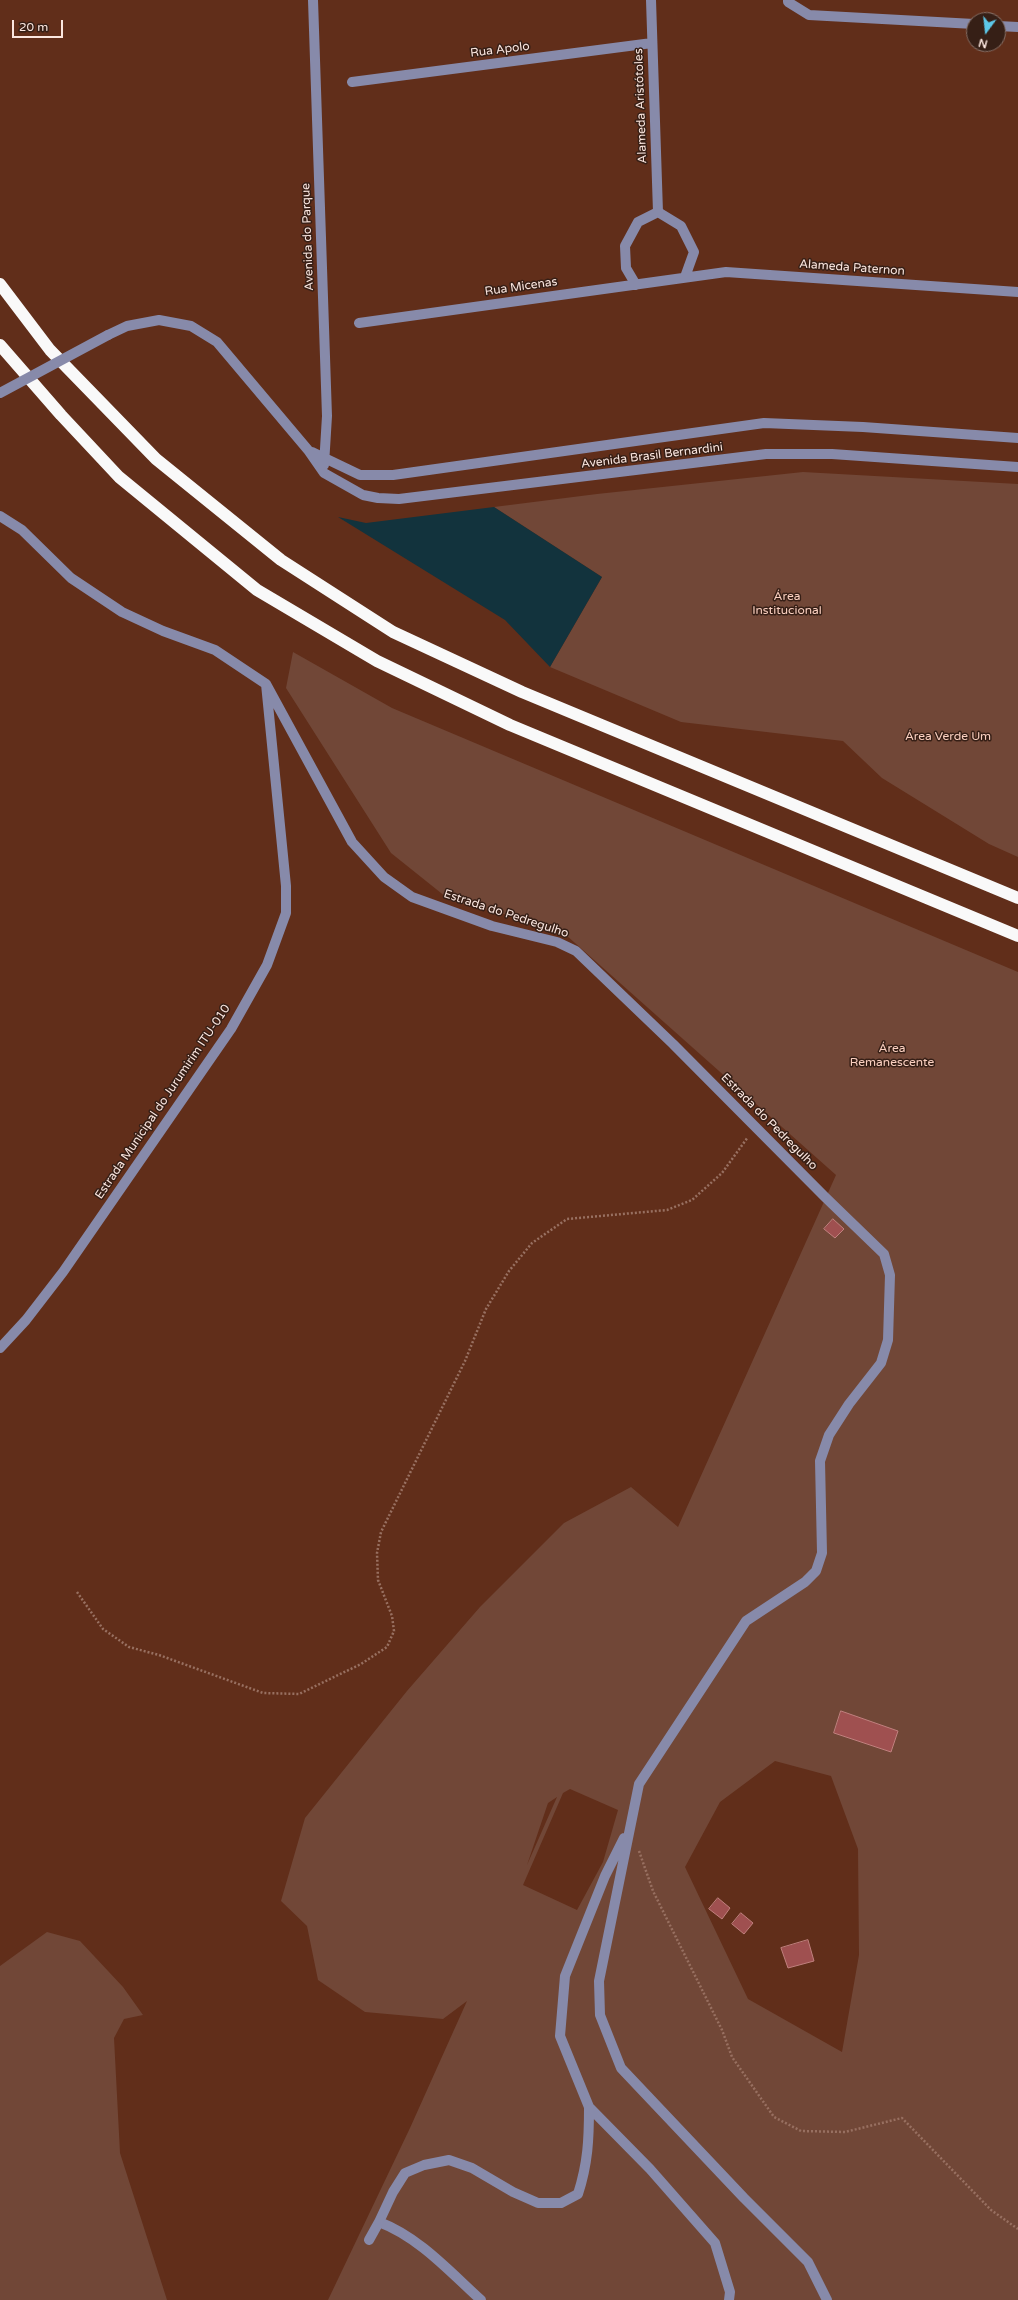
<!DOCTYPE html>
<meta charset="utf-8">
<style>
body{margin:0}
#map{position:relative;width:1018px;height:2300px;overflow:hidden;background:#612e1a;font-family:"Varela Round",sans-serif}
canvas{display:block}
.north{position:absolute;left:966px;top:12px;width:40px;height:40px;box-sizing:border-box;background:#361f16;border:1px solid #856f66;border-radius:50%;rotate:195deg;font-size:11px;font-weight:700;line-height:16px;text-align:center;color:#fbe6df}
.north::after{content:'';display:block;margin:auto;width:14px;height:18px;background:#5dc7e8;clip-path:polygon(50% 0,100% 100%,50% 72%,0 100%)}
.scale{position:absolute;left:12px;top:20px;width:51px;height:18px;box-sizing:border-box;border:2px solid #fbe6df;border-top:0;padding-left:5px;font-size:12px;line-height:14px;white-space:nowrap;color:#fbe6df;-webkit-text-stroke:3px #361f16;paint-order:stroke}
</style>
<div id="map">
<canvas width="1018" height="2300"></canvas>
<div class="north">N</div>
<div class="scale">20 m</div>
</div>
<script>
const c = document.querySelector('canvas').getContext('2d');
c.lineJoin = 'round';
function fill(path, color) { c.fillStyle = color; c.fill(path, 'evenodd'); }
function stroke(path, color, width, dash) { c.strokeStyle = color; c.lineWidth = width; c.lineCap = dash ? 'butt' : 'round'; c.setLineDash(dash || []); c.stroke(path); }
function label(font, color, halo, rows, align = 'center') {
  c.font = font + ' "Varela Round",sans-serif'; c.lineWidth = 3; c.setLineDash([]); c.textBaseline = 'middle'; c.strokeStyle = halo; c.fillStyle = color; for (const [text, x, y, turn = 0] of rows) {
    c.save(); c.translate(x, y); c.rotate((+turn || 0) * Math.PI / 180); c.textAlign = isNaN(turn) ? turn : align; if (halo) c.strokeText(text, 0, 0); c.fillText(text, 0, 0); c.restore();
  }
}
const green = new Path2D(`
 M803 472 1018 484V857L989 844 882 778 843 741 681 722 550 667 602 577 494 507 597 494Z
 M293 652 392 708 1018 972V2300H328L410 2128 467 2001 443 2019 365 2012 318 1980 307 1926 281 1901 305 1818 407 1691 480 1607 564 1523 631 1487 678 1527 836 1175 557 927 451 901 391 853 286 688ZM775 1761 831 1776 858 1849 859 1955 842 2052 748 1999 685 1867 720 1802ZM570 1789 618 1810 603 1862 577 1910 523 1885 563 1793ZM557 1797 527 1865 548 1803Z
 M47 1932 80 1941 123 1987 143 2015 124 2019 114 2038 120 2153 167 2300H0V1966Z`);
const water = new Path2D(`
 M494 507 602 577 550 667 505 620 338 517 366 523Z`);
const building = new Path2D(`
 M833 1219 844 1229 835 1238 824 1229Z
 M841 1711 898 1731 891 1752 834 1733Z
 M718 1898 730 1908 722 1919 709 1909Z
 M741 1913 753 1923 744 1934 732 1924Z
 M808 1940 814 1961 788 1968 781 1948Z`);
const path = new Path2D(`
 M77 1592 103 1629 129 1647 159 1655 263 1693 299 1694 361 1664 387 1647 394 1631 392 1616 378 1580 377 1553 381 1532 465 1361 486 1309 509 1271 532 1243 567 1219 667 1210 692 1200 722 1173 748 1137
 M639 1851 653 1891 722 2030 732 2057 774 2117 801 2131 845 2132 902 2118 991 2210 1018 2229`);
const minor = new Path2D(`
 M313 0 327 416 324 465
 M651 0 658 212
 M788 0V2L809 15 974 24
 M998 26 1018 27
 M352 82 652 43
 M636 285 626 268 625 246 638 222 658 212 681 226 694 252 685 277
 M359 323 726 272 1018 292
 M108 335 127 326 159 320 191 326 217 342 308 450 324 473 363 495 378 498 399 499 766 454H832L1018 467
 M312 452 360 475H393L764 423 863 427 1018 438
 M0 516 22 530 71 578 122 612 163 631 215 650 266 684 286 886V913L267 965 231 1029 63 1272 26 1320 0 1348
 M266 684 352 842 384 877 412 897 492 926 557 942 576 951 673 1044 825 1197 884 1254 890 1275 888 1340 881 1363 849 1404 829 1435 820 1461 822 1553 816 1571 805 1582 746 1621 639 1784 599 1981 600 2015 621 2068 744 2198 808 2262 827 2300
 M624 1838 605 1876 565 1976 560 2036 589 2107 650 2169 715 2243 730 2292 729 2300
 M379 2222 393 2192 405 2173 424 2165 449 2160 472 2168 513 2192 538 2203H561L578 2194C588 2163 589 2139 589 2107
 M369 2240 379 2222C419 2237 450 2272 481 2300`);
const highway = new Path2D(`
 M0 284 50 350 156 459 281 560 393 632 522 692 1018 898
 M0 345 61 415 119 477 257 590 377 661 510 725 1018 936`);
const minorBridge = new Path2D(`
 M0 393 108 335`);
const streetNames = [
 ["Rua Apolo",500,50,-7],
 ["Alameda Aristótoles",641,106,-92],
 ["Avenida do Parque",308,237,-92],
 ["Alameda Paternon",852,268,4],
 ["Rua Micenas",521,287,-8],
 ["Avenida Brasil Bernardini",652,456,-7],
 ["Estrada do Pedregulho",506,914,18],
 ["Estrada Municipal do Jurumirim ITU-010",163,1102,-56],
 ["Estrada do Pedregulho",769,1122,45]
];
const parkNames = [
 ["Área",787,597],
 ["Institucional",787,611],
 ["Área Verde Um",948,737],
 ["Área",892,1049],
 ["Remanescente",892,1063]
];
fill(green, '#714737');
fill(water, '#12333d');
fill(building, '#9f5050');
stroke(building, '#c0807e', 1);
stroke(path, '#987061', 2.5, [2, 2]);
stroke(minor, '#878aaa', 10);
stroke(highway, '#f9f9f9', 12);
stroke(minorBridge, '#878aaa', 10);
label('12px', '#fbe6df', '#361f16', streetNames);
label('12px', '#fbd0c0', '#361f16', parkNames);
</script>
